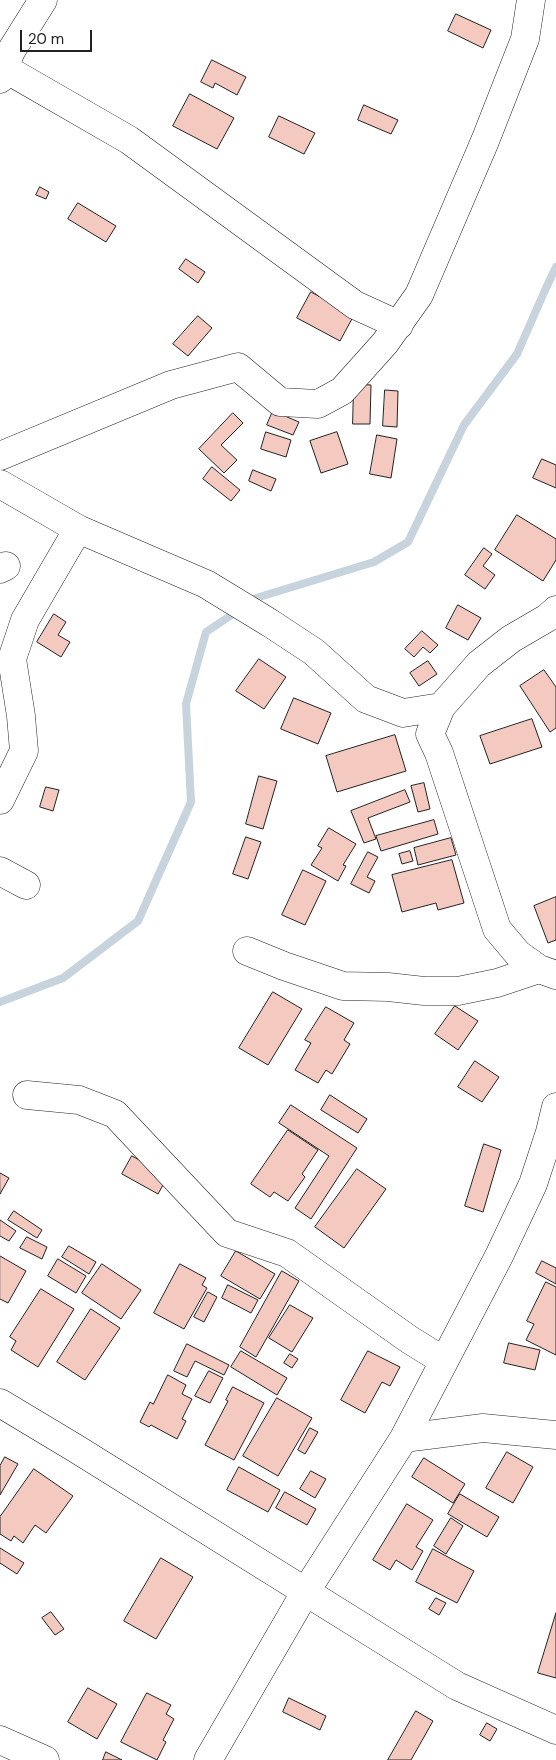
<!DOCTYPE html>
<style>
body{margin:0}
#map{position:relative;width:556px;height:1760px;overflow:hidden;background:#fff;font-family:"DM Sans",sans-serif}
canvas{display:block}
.scale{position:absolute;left:20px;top:30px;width:72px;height:22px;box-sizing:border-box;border:2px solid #222;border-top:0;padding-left:6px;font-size:15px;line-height:18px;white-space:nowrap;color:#222;-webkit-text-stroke:4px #fff;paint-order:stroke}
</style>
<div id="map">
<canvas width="556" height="1760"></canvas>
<div class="scale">20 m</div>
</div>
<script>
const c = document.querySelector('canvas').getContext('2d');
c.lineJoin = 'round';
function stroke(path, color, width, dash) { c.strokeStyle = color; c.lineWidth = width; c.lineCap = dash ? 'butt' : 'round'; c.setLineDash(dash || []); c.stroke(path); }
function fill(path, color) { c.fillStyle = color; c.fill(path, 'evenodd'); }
const stream = new Path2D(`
 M248 604 256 598 374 562 408 542 464 425 517 354 546 288 556 267
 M0 1002 63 978 138 921 191 802 186 704 206 632 239 610`);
const building = new Path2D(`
 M456 14 491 30 483 48 448 31Z
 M212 60 246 77 237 95 215 83 213 88 201 82Z
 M190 94 234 118 217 149 173 126Z
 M364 105 398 120 391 134 358 120Z
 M279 116 315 133 304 154 269 137Z
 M40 187 49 192 46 199 36 195Z
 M78 203 116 226 106 242 68 219Z
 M186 259 205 272 198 283 179 269Z
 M311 292 354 315 340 341 297 318Z
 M198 316 212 328 188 356 173 344Z
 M354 384 371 385 370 424H353Z
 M385 390 398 391 397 427 383 426Z
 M273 411 299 422 293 435 267 425Z
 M233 413 243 423 221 445 237 460 224 473 199 449Z
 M266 432 291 440 286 457 261 449Z
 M337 432 348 464 321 473 310 441Z
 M377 435 397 439 391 478 370 474Z
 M542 459 556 465V488L533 478Z
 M212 467 240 490 231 501 203 479Z
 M253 470 276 479 271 491 249 481Z
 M517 515 556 539V560L543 581 495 550Z
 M484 548 492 554 483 566 495 575 485 589 465 575Z
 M458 605 481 618 468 640 446 628Z
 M54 614 66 622 58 635 70 642 61 657 37 642Z
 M422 631 438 645 430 653 423 647 414 657 405 649Z
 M259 659 286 677 264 709 236 691Z
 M428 661 437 674 419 686 410 673Z
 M544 670 556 687V728L550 732 520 686Z
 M294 698 331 713 318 744 281 729Z
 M532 719 542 747 490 764 480 736Z
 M395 735 406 771 337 792 326 756Z
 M259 776 277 781 263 829 246 824Z
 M424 783 430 809 418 812 411 786Z
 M46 787 59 790 53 811 40 807Z
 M405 790 410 802 368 818 376 839 364 843 351 811Z
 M434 820 438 834 381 851 376 836Z
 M329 828 356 844 343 865 346 866 338 881 311 865 322 848 318 846Z
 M246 837 261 842 248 879 233 874Z
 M451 838 456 855 418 865 414 848Z
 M410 851 413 861 402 864 399 854Z
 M368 852 378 857 367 877 375 881 369 893 351 884Z
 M452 860 464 903 438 910 436 903 402 912 392 875Z
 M303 870 326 881 305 925 282 915Z
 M556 897V940L548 943 534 906Z
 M273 992 302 1009 268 1065 239 1048Z
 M455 1006 478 1021 458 1050 435 1034Z
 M326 1007 354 1023 344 1040 350 1044 332 1074 326 1070 318 1083 295 1070 311 1043 305 1040Z
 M475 1061 499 1077 482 1102 458 1087Z
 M330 1095 367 1119 358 1133 321 1110Z
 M291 1105 357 1148 311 1219 295 1208 329 1156 279 1123Z
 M288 1130 318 1150 302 1174 305 1177 288 1201 274 1192 270 1197 251 1184Z
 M484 1144 501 1150 483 1212 465 1206Z
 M132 1156 168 1176 158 1194 122 1174Z
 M357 1169 386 1189 344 1248 315 1227Z
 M0 1173 9 1178 0 1194Z
 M14 1211 42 1230 37 1238 8 1220Z
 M0 1220 16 1231 9 1241 0 1236Z
 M27 1237 47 1247 42 1259 20 1248Z
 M69 1246 96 1262 89 1274 62 1257Z
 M236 1251 275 1274 260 1299 221 1276Z
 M0 1256 26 1271 8 1303 0 1299Z
 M58 1259 86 1276 76 1293 48 1276Z
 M542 1261 556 1268V1284L536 1273Z
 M102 1264 141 1290 121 1319 82 1293Z
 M180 1264 206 1278 202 1285 207 1288 184 1329 154 1313Z
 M282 1271 299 1281 256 1357 240 1347Z
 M546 1282 556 1287V1355L526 1340 534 1324 527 1321Z
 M228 1285 258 1300 251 1313 222 1298Z
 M41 1289 74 1309 38 1367 11 1350 16 1341 10 1337Z
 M208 1292 217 1297 204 1322 194 1317Z
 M290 1305 313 1318 292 1352 269 1338Z
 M91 1309 120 1328 85 1380 57 1362Z
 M509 1343 540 1350 535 1370 504 1363Z
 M187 1344 229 1365 224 1375 195 1361 187 1377 174 1371Z
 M241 1351 287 1378 277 1395 231 1367Z
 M368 1351 400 1367 390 1386 382 1382 365 1413 341 1400Z
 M290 1354 298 1359 292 1368 284 1363Z
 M209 1371 223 1378 210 1403 195 1396Z
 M168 1375 186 1385 182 1394 192 1399 182 1419 186 1421 177 1439 151 1425 149 1427 140 1422 150 1402 153 1404Z
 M233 1387 264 1403 234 1460 205 1445 228 1401 226 1400Z
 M277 1398 312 1418 278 1476 243 1456Z
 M310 1428 318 1432 305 1454 298 1450Z
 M507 1452 533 1467 513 1503 486 1488Z
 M5 1457 18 1464 0 1495V1466Z
 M424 1458 465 1484 453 1503 412 1477Z
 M239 1467 280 1490 268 1512 227 1490Z
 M34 1469 73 1496 46 1533 35 1525 23 1543 14 1536 11 1541 0 1534V1517Z
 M311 1471 326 1479 315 1498 300 1489Z
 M285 1492 316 1509 307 1525 276 1508Z
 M460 1494 499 1517 487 1537 448 1514Z
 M407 1504 433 1520 416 1547 423 1551 412 1570 396 1560 390 1570 373 1560Z
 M451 1518 463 1526 446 1554 434 1546Z
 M0 1548 24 1563 17 1574 0 1563Z
 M433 1549 474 1571 457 1603 416 1582Z
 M161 1558 193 1577 156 1639 124 1621Z
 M436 1598 446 1603 439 1615 429 1609Z
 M51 1612 64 1629 55 1635 42 1618Z
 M556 1613V1678L538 1673Z
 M88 1688 117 1704 97 1739 68 1722Z
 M147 1693 171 1705 166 1714 174 1719 163 1740 166 1742 157 1760 121 1742Z
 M289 1698 326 1716 320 1730 283 1712Z
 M416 1711 433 1721 411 1760H388Z
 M487 1723 497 1729 490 1741 480 1735Z
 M106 1752 122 1760H103Z`);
const minor = new Path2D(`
 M4 68 129 140 355 305 399 325
 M0 79 11 51 43 0
 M0 456 171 385 238 367 280 402 318 404 342 391 385 343 419 295 485 141 525 39 531 0
 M0 484 78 529 206 584 270 623 314 652 366 699 403 713 441 707
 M0 569 6 566
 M556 610 547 618 511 639 479 664 441 707 430 734 439 753 497 929 518 954 539 969 556 975
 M0 800 24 751 21 716 12 659 25 620 78 529
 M0 871 26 885
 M247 951 284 966 343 986 388 987 424 991H458L497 983 539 969
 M27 1095 79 1100 115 1114 227 1233 287 1253 410 1340 444 1361
 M0 1403 75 1448 457 1686 556 1730
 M404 1438 483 1428 556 1435
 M0 1740 45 1760
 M208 1760 306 1591 404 1438 499 1256 533 1184 550 1132 556 1107`);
stroke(stream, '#c7d3dd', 8);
fill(building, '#f3c9c0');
stroke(building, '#222', 1);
stroke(minor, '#222', 29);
stroke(minor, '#fff', 28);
</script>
